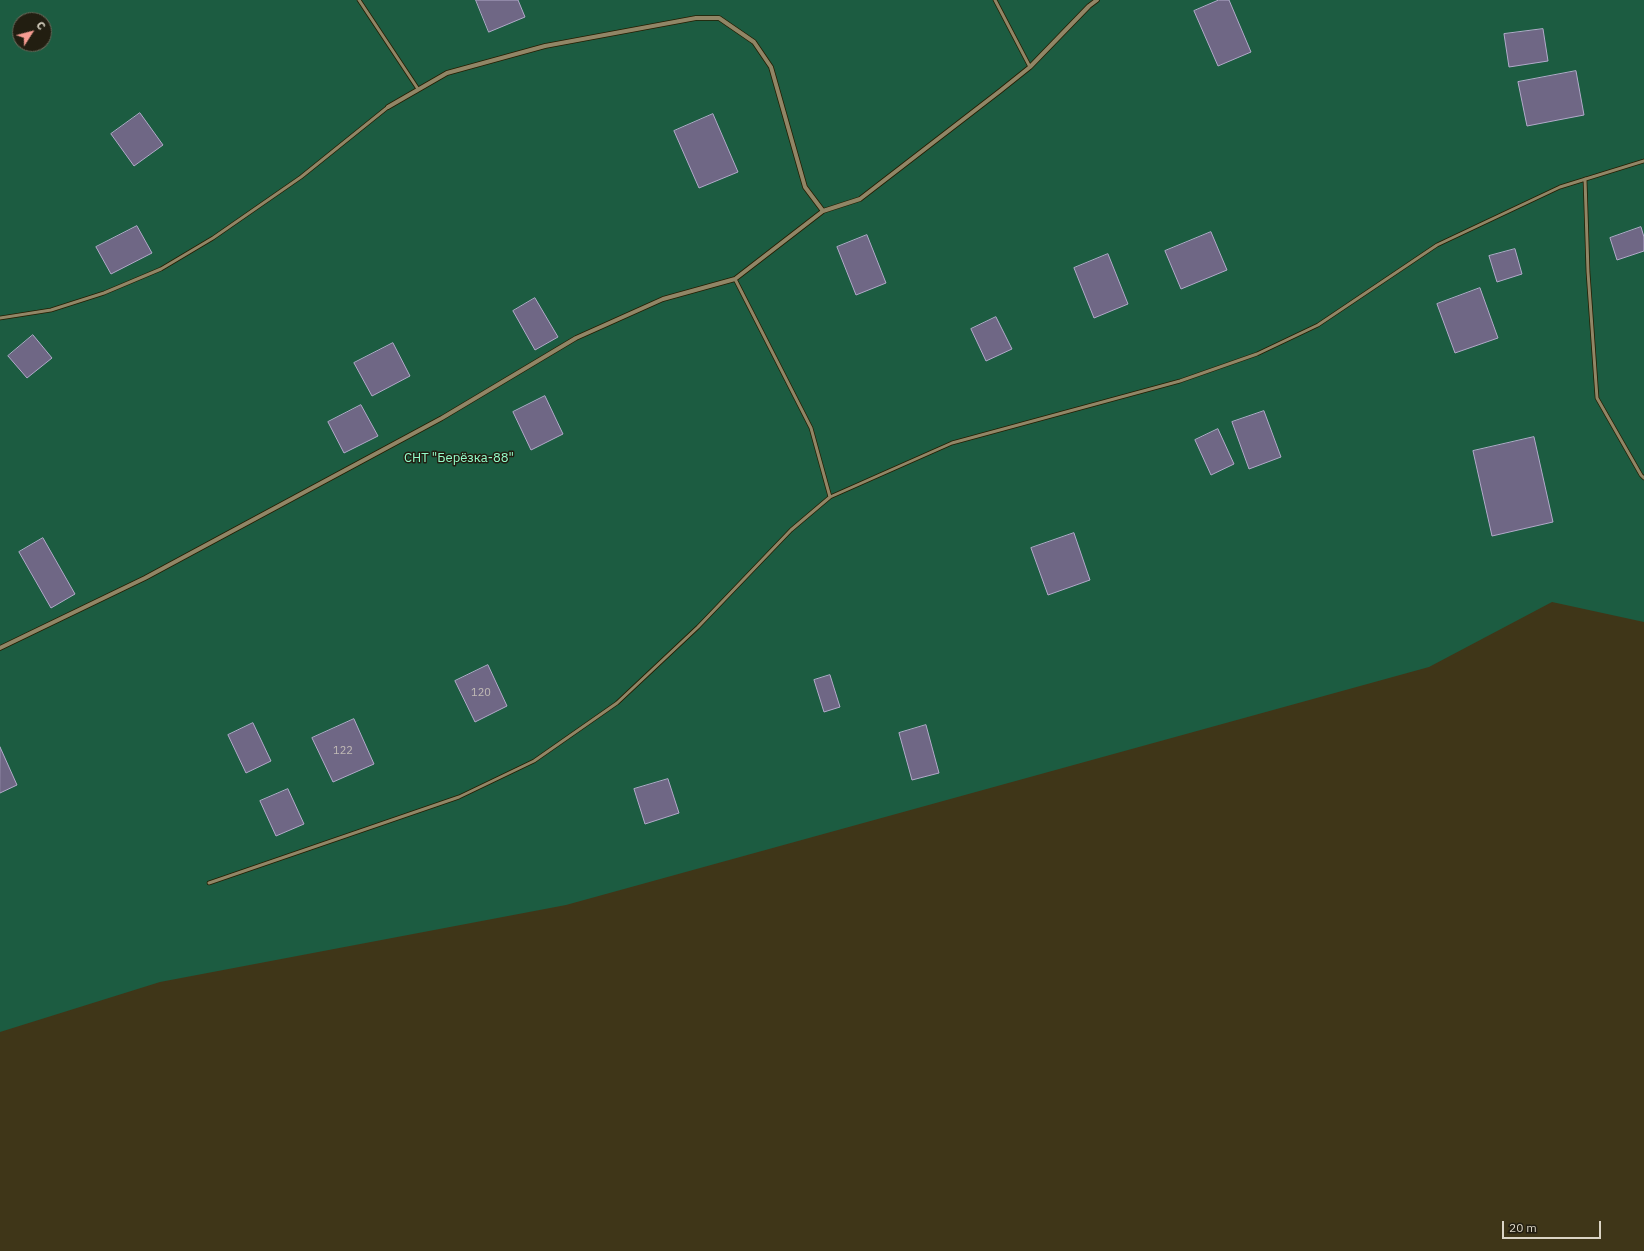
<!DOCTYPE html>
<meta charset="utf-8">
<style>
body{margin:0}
#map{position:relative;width:1644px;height:1251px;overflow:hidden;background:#3f3618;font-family:"IBM Plex Sans",sans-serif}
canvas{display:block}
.north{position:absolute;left:12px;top:12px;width:40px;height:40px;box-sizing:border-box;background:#221e11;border:1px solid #6c6759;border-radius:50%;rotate:54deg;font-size:11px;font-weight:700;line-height:16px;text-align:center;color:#dbd5c5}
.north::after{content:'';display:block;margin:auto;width:14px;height:18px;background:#f59c92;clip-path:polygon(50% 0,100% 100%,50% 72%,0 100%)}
.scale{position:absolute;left:1502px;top:1221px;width:99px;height:18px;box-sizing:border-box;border:2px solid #dbd5c5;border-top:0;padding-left:5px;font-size:12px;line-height:14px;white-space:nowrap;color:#dbd5c5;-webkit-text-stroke:3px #221e11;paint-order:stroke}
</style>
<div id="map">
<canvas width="1644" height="1251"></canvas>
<div class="north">С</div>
<div class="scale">20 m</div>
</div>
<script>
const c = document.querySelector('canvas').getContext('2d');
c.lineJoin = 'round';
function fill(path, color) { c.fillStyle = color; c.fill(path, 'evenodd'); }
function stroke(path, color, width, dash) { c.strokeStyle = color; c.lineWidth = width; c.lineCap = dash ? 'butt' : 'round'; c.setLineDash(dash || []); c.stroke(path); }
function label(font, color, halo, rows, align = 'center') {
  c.font = font + ' "IBM Plex Sans",sans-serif'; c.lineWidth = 3; c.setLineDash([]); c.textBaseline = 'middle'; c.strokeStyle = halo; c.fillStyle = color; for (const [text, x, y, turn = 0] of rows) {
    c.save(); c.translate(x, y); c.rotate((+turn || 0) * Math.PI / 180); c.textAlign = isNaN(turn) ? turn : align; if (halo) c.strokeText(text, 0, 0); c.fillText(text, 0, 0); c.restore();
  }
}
const green = new Path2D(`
 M0 0H1644V622L1552 602 1429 667 566 905 160 982 0 1032ZM20 20H44V44H20Z`);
const building = new Path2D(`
 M476 0H518L525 17 489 32Z
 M1219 0H1229L1251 52 1218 66 1194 11Z
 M1543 29 1548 61 1509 67 1504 34Z
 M1576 71 1584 115 1527 126 1518 82Z
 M140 113 163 145 134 166 111 134Z
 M713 114 738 172 699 188 674 131Z
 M137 226 152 253 111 274 96 247Z
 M1641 227 1644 237V251L1617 260 1610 238Z
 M1211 232 1227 270 1181 289 1165 251Z
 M867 235 886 283 856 295 837 247Z
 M1515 249 1522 274 1497 282 1489 256Z
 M1108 254 1128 304 1094 318 1074 268Z
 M1480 288 1498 338 1455 353 1437 304Z
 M535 298 558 337 535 350 513 311Z
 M996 317 1012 349 986 361 971 329Z
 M33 335 52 358 27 378 8 356Z
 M393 343 410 376 372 396 354 363Z
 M545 396 563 434 531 450 513 412Z
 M361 405 378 436 344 453 328 422Z
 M1264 411 1281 457 1249 469 1232 422Z
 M1218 429 1234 464 1211 475 1195 440Z
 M1534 437 1553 522 1492 536 1473 451Z
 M1074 533 1090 580 1048 595 1031 548Z
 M43 538 75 594 51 608 19 552Z
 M488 665 507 706 475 722 455 681Z
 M830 675 840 707 824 712 814 680Z
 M354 719 374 764 333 782 312 738Z
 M253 723 271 761 246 773 228 735Z
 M926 725 939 773 912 780 899 733Z
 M0 747 17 785 0 793Z
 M668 779 679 813 645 824 634 789Z
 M288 789 304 824 276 836 260 801Z`);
const lane = new Path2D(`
 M359 0 418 89
 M995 0 1030 67
 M1585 179 1588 272 1597 398 1641 475 1644 478
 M735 279 811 428 830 497
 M0 318 51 310 104 293 161 269 213 238 301 177 388 107
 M209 883 459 797 534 761 617 703 698 627 791 530 830 497 952 443 1180 381 1257 354 1318 325 1437 245 1560 187 1644 161`);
const street = new Path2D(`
 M388 107 447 73 545 46 696 18H719L754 42 771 67 805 187 823 211 860 199 1000 91 1030 67 1089 6 1097 0
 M0 648 145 578 442 418 576 338 663 299 735 279 823 211`);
const numberNames = [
 ["120",481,693],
 ["122",343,751]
];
const parkNames = [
 ["СНТ \"Берёзка-88\"",459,458]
];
fill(green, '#1c5c41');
fill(building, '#6f6785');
stroke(building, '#b2aaca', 1);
stroke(lane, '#261d01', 4.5);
stroke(street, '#261d01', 5.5);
stroke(lane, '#918666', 3);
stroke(street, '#918666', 4);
label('11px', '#c0bab5', null, numberNames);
label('13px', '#94fecb', '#221e11', parkNames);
</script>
